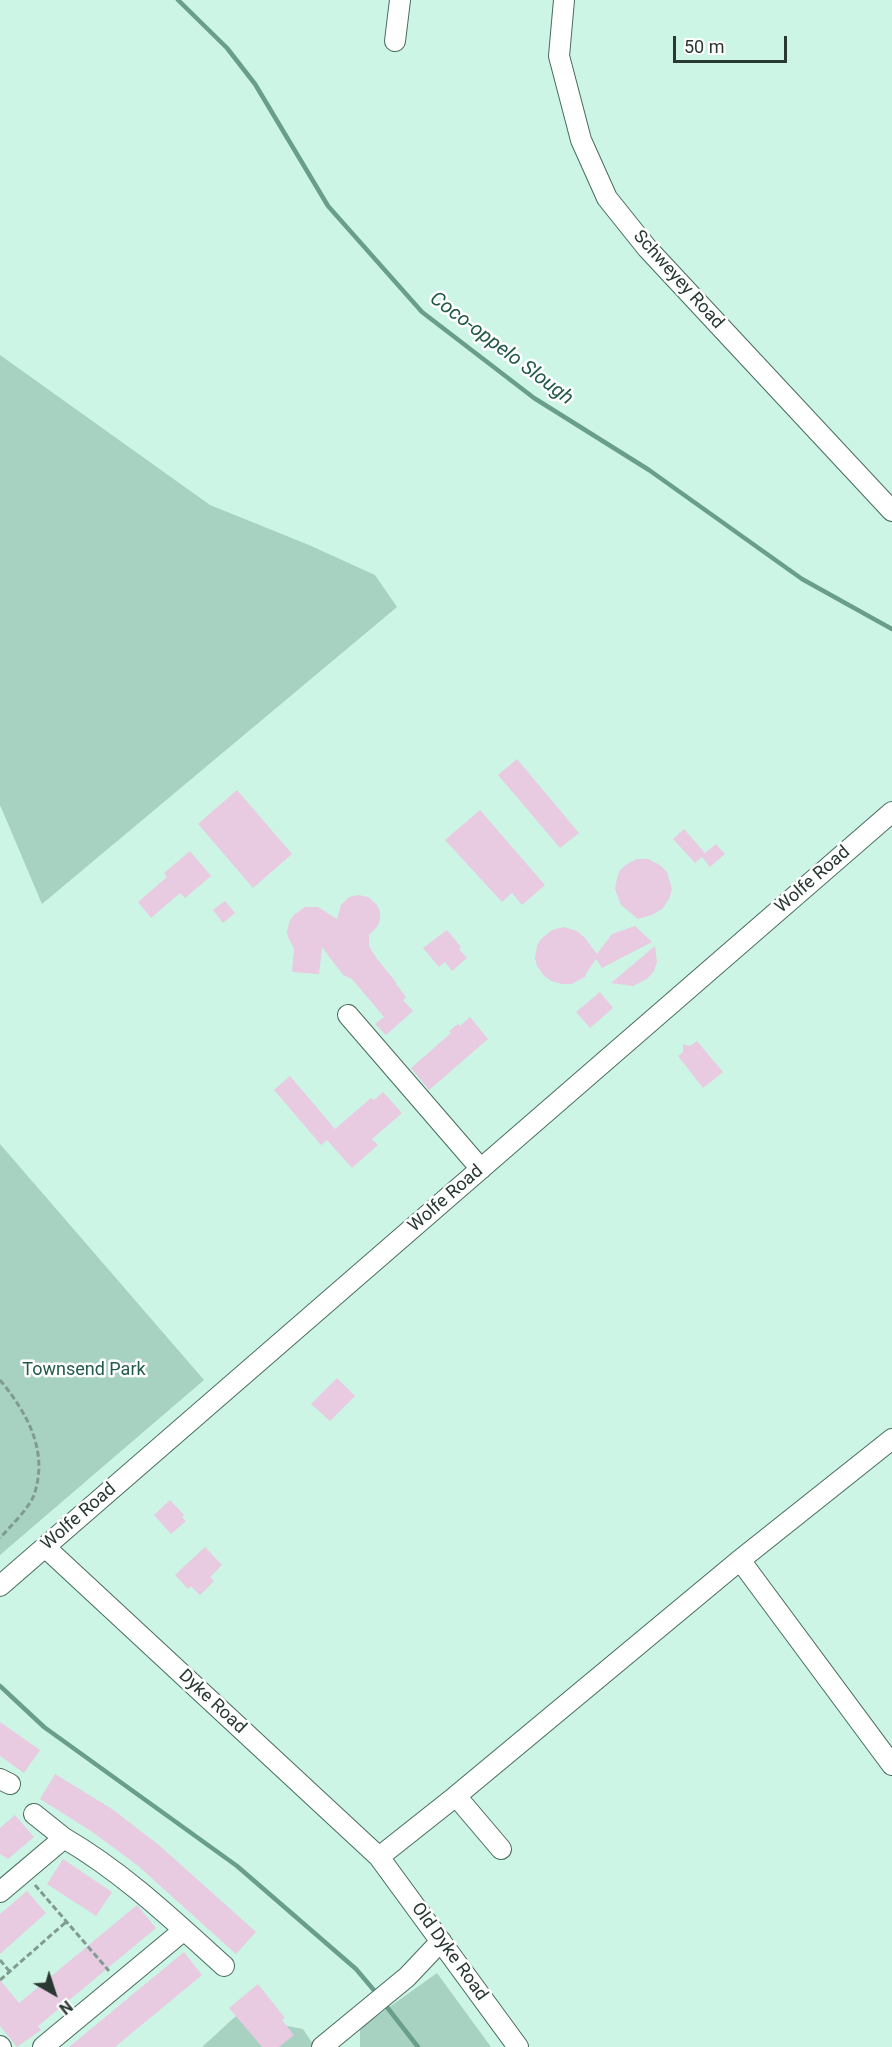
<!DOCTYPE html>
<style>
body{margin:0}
#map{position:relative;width:892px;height:2047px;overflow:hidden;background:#cdf5e5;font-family:Roboto,sans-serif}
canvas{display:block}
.north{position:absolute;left:24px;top:1963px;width:60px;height:60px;-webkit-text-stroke:4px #fff;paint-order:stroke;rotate:141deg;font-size:16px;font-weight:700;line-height:24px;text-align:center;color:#293833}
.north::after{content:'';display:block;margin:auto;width:21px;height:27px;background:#293833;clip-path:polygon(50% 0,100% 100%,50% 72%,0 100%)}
.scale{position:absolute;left:673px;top:36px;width:114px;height:27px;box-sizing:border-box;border:3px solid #293833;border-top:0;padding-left:8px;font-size:18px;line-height:21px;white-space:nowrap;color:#293833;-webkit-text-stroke:4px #fff;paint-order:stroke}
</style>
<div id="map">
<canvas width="892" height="2047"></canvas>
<div class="north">N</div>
<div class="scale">50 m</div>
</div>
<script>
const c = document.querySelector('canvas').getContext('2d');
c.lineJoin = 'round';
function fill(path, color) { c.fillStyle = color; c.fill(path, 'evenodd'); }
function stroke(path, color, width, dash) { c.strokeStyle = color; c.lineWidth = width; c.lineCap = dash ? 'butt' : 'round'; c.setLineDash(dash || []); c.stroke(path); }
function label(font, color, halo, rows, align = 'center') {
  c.font = font + ' Roboto,sans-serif'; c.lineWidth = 5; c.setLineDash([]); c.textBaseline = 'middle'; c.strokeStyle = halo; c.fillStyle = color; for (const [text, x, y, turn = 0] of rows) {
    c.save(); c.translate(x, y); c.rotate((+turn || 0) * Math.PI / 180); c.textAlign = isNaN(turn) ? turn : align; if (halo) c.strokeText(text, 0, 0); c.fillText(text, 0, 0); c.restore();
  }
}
const green = new Path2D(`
 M0 355 210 505 309 545 375 575 397 607 42 904 0 805Z
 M0 1144 204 1380 0 1555Z
 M437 1973 491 2047H360V2028Z
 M236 2016 303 2029 315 2047H202Z`);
const stream = new Path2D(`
 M178 0 227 48 255 84 328 206 422 312 534 398 649 470 802 579 892 629
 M0 1686 44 1727 237 1866 356 1969 378 1995
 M383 2002 418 2047`);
const building = new Path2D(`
 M517 759 579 833 560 848 498 775Z
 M237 790 292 854 253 888 198 824Z
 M480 810 545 885 522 905 512 893 502 902 445 840Z
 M684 829 705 853 716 844 725 854 710 867 702 857 695 863 673 839Z
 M190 851 211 876 185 898 180 893 151 918 138 902 167 877 164 873Z
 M637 859H648L660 865 667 872 672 889 669 899 662 909 652 915 638 919 621 905 615 889 617 878 620 870 627 864Z
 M358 895 368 897 377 905 380 911V920L377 927 369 935V946L377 959 396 982V984L406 997 403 1000 413 1011 386 1035 375 1024 384 1017 352 979 343 975 322 947 319 974 292 972 294 949 288 937 287 931 290 920 295 914 305 907H318L337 919 341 905 349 897Z
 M225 901 235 913 223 923 213 910Z
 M635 926 652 942 602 968 596 959 585 975 586 976 572 984H562L551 981 544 976 537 966 535 958 537 946 541 939 552 930 564 927 577 931 585 938 597 954 612 934Z
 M447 930 461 947 459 949 467 958 452 971 445 962 439 967 423 948Z
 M655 946 657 962 654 971 647 979 633 986 611 983Z
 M600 992 613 1008 590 1028 576 1012Z
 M470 1017 488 1039 429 1090 411 1068 451 1033 449 1031 458 1024 460 1026Z
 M697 1041 723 1072 703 1088 678 1056 683 1052V1044L690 1046Z
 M290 1076 335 1129 371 1098 374 1100 383 1092 402 1113 372 1139 378 1145 352 1168 327 1140 321 1145 274 1090Z
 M337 1378 355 1396 330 1421 311 1404Z
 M170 1500 184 1515 182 1517 186 1521 171 1534 154 1515Z
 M205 1547 222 1565 210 1577 214 1581 200 1595 191 1586 188 1589 175 1575Z
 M0 1722 40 1750 24 1773 0 1756Z
 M55 1774 112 1809 160 1846 256 1932 236 1954 137 1865 91 1831 40 1799Z
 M15 1815 34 1837 8 1859 0 1854V1828Z
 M63 1859 112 1892 96 1916 47 1884Z
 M27 1891 46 1913 0 1954V1914Z
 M137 1905 156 1928 38 2026 41 2030 17 2047 0 2026V1980L19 2003Z
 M184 1952 202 1975 115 2047H69Z
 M258 1984 285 2018 282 2020 294 2035 279 2047H262L229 2008Z`);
const path = new Path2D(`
 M0 1380C27 1413 49 1451 34 1495 30 1507 9 1528 0 1538
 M35 1885 109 1971
 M0 1960 10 1972
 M0 1980 66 1922`);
const minor = new Path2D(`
 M564 0 559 56 581 140 607 198 647 248 892 511
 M395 41 400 0
 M348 1015 481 1169
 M45 1547 379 1857 518 2047
 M740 1560 892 1765
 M0 1586 892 812
 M0 1779 10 1784
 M456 1796 501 1849
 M34 1814 64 1838
 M379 1857 456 1796 740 1560 892 1439
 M0 1892 64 1838C124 1873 173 1920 224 1966
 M0 2046 1 2047
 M43 2047 184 1930
 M322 2047 407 1977 441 1941`);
const streetNames = [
 ["Schweyey Road",678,280,48],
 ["Wolfe Road",813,880,-41],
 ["Wolfe Road",446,1199,-41],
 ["Wolfe Road",79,1517,-41],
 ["Dyke Road",212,1702,43],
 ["Old Dyke Road",449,1952,54]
];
const parkNames = [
 ["Townsend Park",84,1370]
];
const waterNames = [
 ["Coco-oppelo Slough",501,349,37]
];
fill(green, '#a7d1c1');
stroke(stream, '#699e8c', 4.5);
fill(building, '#e8cae1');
stroke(minor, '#486b5e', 22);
stroke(path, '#809c91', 3, [6, 3]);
stroke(minor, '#fff', 20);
label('18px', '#293833', '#fff', streetNames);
label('18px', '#235b4a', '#fff', parkNames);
label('italic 20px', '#205947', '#fff', waterNames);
</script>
